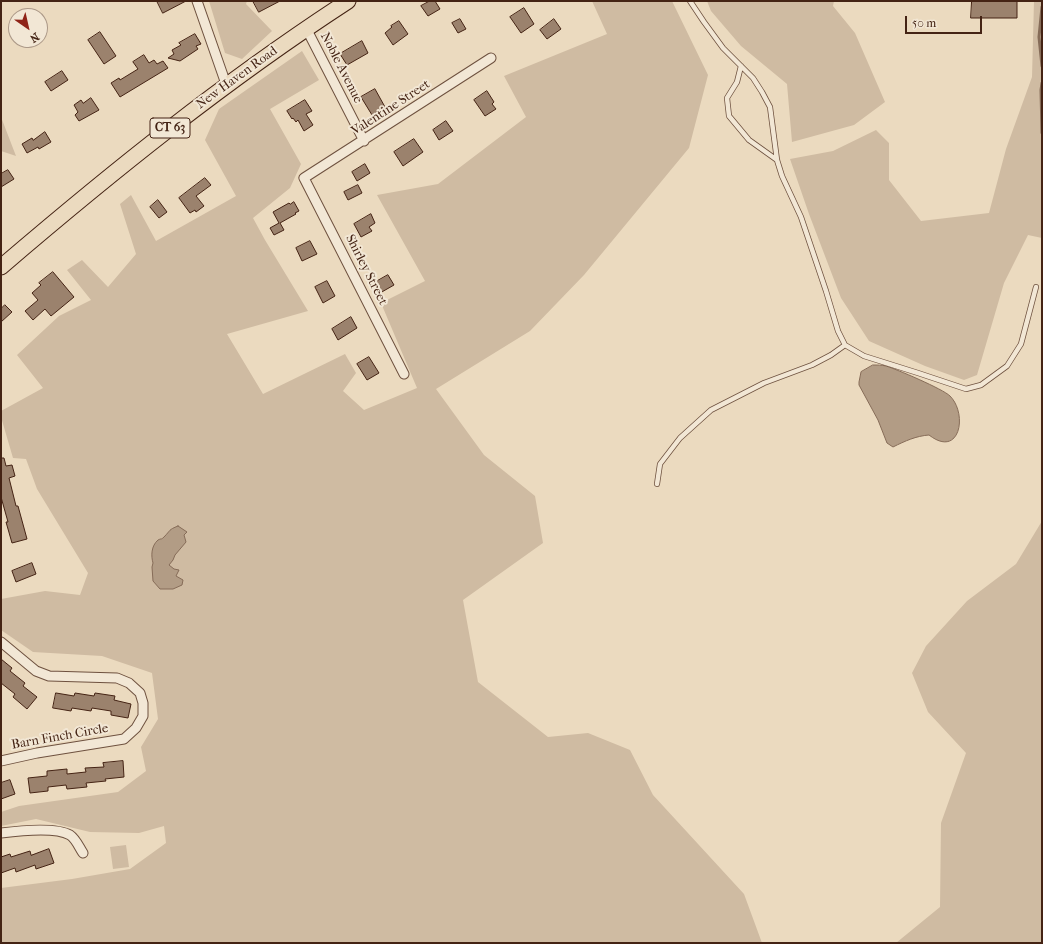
<!DOCTYPE html>
<style>
body{margin:0}
#map{position:relative;width:1043px;height:944px;overflow:hidden;background:#ebdabf;font-family:"IM FELL French Canon",serif}
canvas{display:block}
.frame{position:absolute;inset:0;border:2px solid #442314;pointer-events:none}
.north{position:absolute;left:8px;top:8px;width:40px;height:40px;box-sizing:border-box;background:#f2e7d5;border:1px solid #ac9988;border-radius:50%;rotate:146deg;font-size:11px;font-weight:700;line-height:16px;text-align:center;color:#442314}
.north::after{content:'';display:block;margin:auto;width:14px;height:18px;background:#8f2418;clip-path:polygon(50% 0,100% 100%,50% 72%,0 100%)}
.scale{position:absolute;left:905px;top:16px;width:77px;height:18px;box-sizing:border-box;border:2px solid #442314;border-top:0;padding-left:5px;font-size:12px;line-height:14px;white-space:nowrap;color:#442314;-webkit-text-stroke:3px #f2e7d5;paint-order:stroke}
</style>
<div id="map">
<canvas width="1043" height="944"></canvas>
<div class="frame"></div>
<div class="north">N</div>
<div class="scale">50 m</div>
</div>
<script>
const c = document.querySelector('canvas').getContext('2d');
c.lineJoin = 'round';
function fill(path, color) { c.fillStyle = color; c.fill(path, 'evenodd'); }
function stroke(path, color, width, dash) { c.strokeStyle = color; c.lineWidth = width; c.lineCap = dash ? 'butt' : 'round'; c.setLineDash(dash || []); c.stroke(path); }
function label(font, color, halo, rows, align = 'center') {
  c.font = font + ' "IM FELL French Canon",serif'; c.lineWidth = 4; c.setLineDash([]); c.textBaseline = 'middle'; c.strokeStyle = halo; c.fillStyle = color; for (const [text, x, y, turn = 0] of rows) {
    c.save(); c.translate(x, y); c.rotate((+turn || 0) * Math.PI / 180); c.textAlign = isNaN(turn) ? turn : align; if (halo) c.strokeText(text, 0, 0); c.fillText(text, 0, 0); c.restore();
  }
}
const green = new Path2D(`
 M209 1H247L246 4 272 31 242 59 225 53Z
 M592 1H672L708 75 689 148 584 275 530 331 436 389 484 455 535 496 543 543 463 600 478 682 548 737 588 733 630 750 653 795 744 894 762 943H1V888L72 879 130 869 166 843 164 826 139 833 90 832 36 819 1 826V812L19 806 118 792 146 771 141 747 158 719 152 673 102 656 33 652 1 630V599L45 591 80 595 88 573 37 489 26 459 13 458 1 417V411L43 388 17 355 59 316 91 300 67 270 82 260 108 287 136 254 120 204 131 195 156 241 236 196 205 140 219 109 302 51 319 80 270 109 301 164 290 188 253 218 265 240 308 311 227 334 263 394 345 354 356 373 343 391 364 410 417 388 381 303 425 281 377 195 438 184 526 117 504 76 607 34Z
 M707 1H834L833 6 855 33 885 102 854 125 792 142 787 84 741 46 711 11Z
 M1034 1H1042V238L1028 235 1004 283 977 375 964 380 925 366 869 341 841 298 809 214 790 159 833 151 876 130 889 143V180L921 221 989 213 1006 149 1032 77Z
 M1 117 16 156 1 151Z
 M1042 521V943H896L940 907 941 823 966 753 928 712 912 673 926 646 967 601 1016 564Z
 M126 845 129 867 113 869 110 847Z`);
const water = new Path2D(`
 M873 365C877 365 882 365 886 366 896 369 943 389 950 396 968 414 960 459 929 435 916 436 905 441 893 447L887 443 878 420 859 385V382L861 372Z
 M178 526 187 532 184 535 186 542 175 555 173 560 169 565 174 569 179 570 176 576 183 580 182 585 173 589H160L153 581 152 567 153 563C151 556 151 546 158 540 162 538 161 540 164 537 171 530 168 530 178 526Z`);
const stream = new Path2D(`
 M1042 7 1039 37 1042 66
 M1042 83 1041 90 1042 133`);
const building = new Path2D(`
 M157 1H186L163 13Z
 M253 1H280L259 12Z
 M430 1H435L440 9 428 16 421 6Z
 M972 1H1017V18H971Z
 M524 8 534 24 521 33 510 17Z
 M460 19 466 29 458 33 452 23Z
 M554 19 561 29 547 39 540 30Z
 M399 21 408 34 393 45 385 33 392 27 391 26Z
 M100 32 116 56 104 64 88 40Z
 M195 34 201 44 196 46 198 49 180 61 168 58 174 54 172 50 181 45 179 43Z
 M362 41 368 53 347 65 340 54Z
 M144 55 149 63 154 60 157 64 163 61 168 68 120 97 111 83 119 78 120 80 138 69 133 62Z
 M62 71 68 80 51 91 45 82Z
 M375 89 385 107 372 115 361 97Z
 M487 91 494 102 492 104 496 109 485 116 474 100Z
 M91 98 99 110 79 121 75 115 78 112 74 105 81 100 83 103Z
 M305 100 312 111 306 114 313 125 304 131 298 120 296 122 293 118 292 119 287 111Z
 M446 121 453 131 439 140 433 130Z
 M45 132 51 142 39 149 38 147 27 153 22 144 32 138 33 140Z
 M414 139 423 152 403 166 394 152Z
 M365 164 370 173 357 181 352 172Z
 M8 170 14 179 1 187V174Z
 M205 178 211 185 196 196 204 206 196 212 195 210 190 213 179 198Z
 M358 185 362 193 348 200 344 192Z
 M158 200 167 212 159 218 150 207Z
 M294 202 299 211 295 213 296 214 280 223 284 230 274 235 270 228 279 223 273 212 289 203 290 204Z
 M371 214 375 223 369 227 372 231 361 237 354 224Z
 M310 241 317 254 302 261 296 248Z
 M53 272 74 297 51 316 45 309 33 320 25 311 38 300 32 293 41 285 39 283Z
 M388 275 394 285 380 293 374 283Z
 M327 281 335 296 323 303 315 287Z
 M5 305 12 312 1 322V309Z
 M351 317 357 328 338 340 332 329Z
 M369 357 379 373 367 380 357 364Z
 M1 458H4L6 466 12 465 15 476 9 478 16 506H18L27 539 12 543 6 522H8L1 497Z
 M32 563 36 574 16 582 12 571Z
 M1 659 12 668 10 671 25 683 23 686 37 697 27 709 13 697 15 694 1 683Z
 M56 693 74 696 75 693 94 696 95 693 115 696 114 700 131 704 128 718 111 715V711L92 708 91 711 72 708 71 711 53 708Z
 M123 761 124 777 105 779 106 781 86 783 87 787 67 789 66 785 48 787V791L30 793 28 778 47 776V771L67 769V774L86 772 85 768 104 767 103 763Z
 M10 780 15 794 1 799V783Z
 M49 849 54 863 36 869 35 865 16 872 15 868 1 873V857L10 854 11 857 30 851 31 855Z`);
const lane = new Path2D(`
 M690 1 704 22 723 48 753 78 762 92 770 107 777 160 782 176 801 217 826 291 838 331 845 345 864 356 918 373 966 389 981 385 1007 366 1021 344 1036 287
 M741 66 737 82 727 98 729 116 749 140 777 160
 M657 484 660 464 680 438 711 410 764 383 812 365 831 355 845 345`);
const street = new Path2D(`
 M197 1 226 84
 M306 28 364 141
 M404 374 304 178 491 58
 M1 642 36 671 49 676 117 678 129 683 140 693 143 703V716L136 728 124 739 37 753 1 761
 M1 833C17 831 56 827 70 835 76 839 79 847 83 853`);
const primary = new Path2D(`
 M1 267C112 172 225 81 348 1`);
const shields = [
 [170,128,40]
];
const shieldNames = [
 ["CT 63",170,128]
];
const streetNames = [
 ["Noble Avenue",341,68,63],
 ["New Haven Road",237,78,-36],
 ["Valentine Street",391,108,-33],
 ["Shirley Street",366,270,63],
 ["Barn Finch Circle",60,737,-10]
];
fill(green, '#cfbba2');
fill(water, '#b29c85');
stroke(water, '#866c58', 1);
stroke(stream, '#866c58', 3);
fill(building, '#9b826d');
stroke(building, '#442314', 1);
stroke(lane, '#6e513f', 6);
stroke(street, '#6e513f', 11);
stroke(primary, '#442314', 17);
stroke(lane, '#f2e7d5', 4.5);
stroke(street, '#f2e7d5', 9);
stroke(primary, '#ebdabf', 15);
for (const [x, y, w] of shields) { const box = new Path2D(); box.roundRect(x - w / 2, y - 10, w, 20, 3); c.fillStyle = '#f2e7d5'; c.fill(box); stroke(box, '#442314', 1); }
label('bold 12px', '#442314', null, shieldNames);
label('13px', '#442314', '#f2e7d5', streetNames);
</script>
